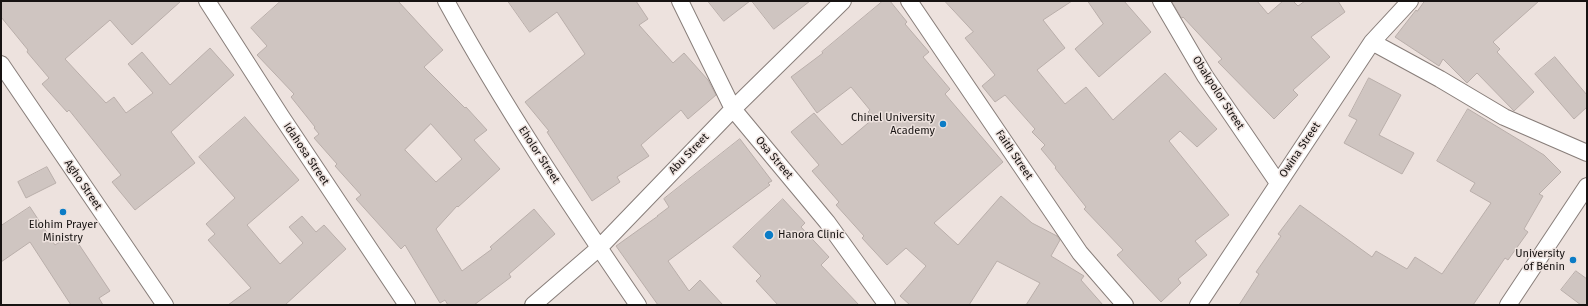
<!DOCTYPE html>
<style>
body{margin:0}
#map{position:relative;width:1588px;height:306px;overflow:hidden;background:#ede2de;font-family:"Fira Sans",sans-serif}
canvas{display:block}
.frame{position:absolute;inset:0;border:2px solid #171312;pointer-events:none}
</style>
<div id="map">
<canvas width="1588" height="306"></canvas>
<div class="frame"></div>
</div>
<script>
const c = document.querySelector('canvas').getContext('2d');
c.lineJoin = 'round';
function fill(path, color) { c.fillStyle = color; c.fill(path, 'evenodd'); }
function stroke(path, color, width, dash) { c.strokeStyle = color; c.lineWidth = width; c.lineCap = dash ? 'butt' : 'round'; c.setLineDash(dash || []); c.stroke(path); }
function label(font, color, halo, rows, align = 'center') {
  c.font = font + ' "Fira Sans",sans-serif'; c.lineWidth = 3; c.setLineDash([]); c.textBaseline = 'middle'; c.strokeStyle = halo; c.fillStyle = color; for (const [text, x, y, turn = 0] of rows) {
    c.save(); c.translate(x, y); c.rotate((+turn || 0) * Math.PI / 180); c.textAlign = isNaN(turn) ? turn : align; if (halo) c.strokeText(text, 0, 0); c.fillText(text, 0, 0); c.restore();
  }
}
const building = new Path2D(`
 M1 1H181L132 45 110 20 65 59 106 103 114 97 126 113 153 93 128 64 142 52 170 85 210 48 234 75 171 132 195 163 135 210 112 182 121 175 69 110 67 112 42 84 49 78 27 52 28 50 1 17Z
 M281 1H398L443 50 424 67 465 108 466 107 487 130 474 140 500 169 458 207 457 206 436 229 462 271 492 249 490 247 534 209 555 234 509 274 511 277 474 305H448L445 300 440 303 405 245 401 249 356 199 361 195 335 166 337 164 314 138 319 134 314 128 315 127 291 97 294 94 257 55 267 46 251 28ZM431 124 462 159 436 182 405 150Z
 M508 1H636L648 19 639 25 673 63 684 53 708 80 716 95 688 119 681 110 641 145 649 156 617 177 620 182 592 201 547 132 549 131 525 102 585 54 557 12 530 32Z
 M708 1H750L724 21Z
 M752 1H810L774 29Z
 M883 1H890L907 22 905 24 929 52 923 57 950 89 945 94 1003 162 934 223 958 245 1001 196 1032 223 1057 236 1060 240 1051 256 1084 276 1081 280 1103 305H1026L1040 283 997 261 969 305H910L900 296 926 266 906 248 887 265 862 238 864 236 836 205 839 202 812 171 819 165 791 132 814 113 842 145 874 118 868 112 870 110 851 87 817 113 791 77 823 53 822 52Z
 M945 1H1072L1043 20 1065 48 1037 70 1065 104 1086 87 1113 120 1165 73 1217 129 1197 147 1180 131 1169 141 1229 215 1195 241 1207 255 1178 279 1181 283 1161 302 1117 255 1123 250 1084 209 1086 207 1055 168 1056 167 1041 149 1045 145 1032 132 1035 129 1005 95 995 102 982 86 995 75 965 38 973 32Z
 M1088 1H1124L1151 32 1099 77 1075 49 1103 24Z
 M1172 1H1257L1268 14 1283 1H1293L1298 6 1305 1H1338L1345 12 1311 37 1330 57 1293 90 1298 95 1274 119 1218 62 1222 59 1183 17 1182 18Z
 M1425 1H1539L1493 42 1500 49 1497 52 1534 92 1514 111 1477 73 1467 83 1443 59 1439 66 1395 37 1416 10 1417 11Z
 M1555 57 1587 95V107L1574 119 1535 74Z
 M1369 78 1401 95 1379 135 1414 153 1402 174 1344 143 1357 120 1349 116Z
 M1468 109 1544 155 1561 172 1539 194 1543 196 1524 229 1528 232 1508 260 1505 258 1473 305H1239L1259 274 1256 272 1281 236 1278 234 1300 205 1372 257 1376 251 1407 269 1415 257 1442 274 1491 203 1470 191 1475 183 1437 161Z
 M245 117 299 180 247 225 280 264 303 243 289 227 302 216 316 232 324 225 346 249 285 305H228L251 288 208 240 215 234 206 224 235 198 199 157Z
 M740 139 772 181 768 183 770 185 668 261 689 291 700 280 723 305H658L616 246 658 216H657L669 207 664 199Z
 M47 167 56 183 26 198 18 182Z
 M783 199 805 223 801 227 829 257 821 265 859 305H778L756 281 761 276 733 247Z
 M30 207 55 245 72 234 110 291 99 298 103 305H71L30 242 1 262V226Z
 M1576 271 1587 279V305H1581L1561 290Z`);
const street = new Path2D(`
 M207 1 281 116 407 305
 M446 1C503 105 571 207 638 305
 M680 1 733 109 827 222 887 305
 M909 1 1080 253 1125 305
 M1161 1 1205 76 1278 183
 M1372 42 1440 79 1504 117 1587 153
 M1 64 165 305
 M533 305 599 248 733 109 843 1
 M1198 305 1372 42 1410 1
 M1508 305 1587 186`);
const markers = [
 [943,124,4,"#0b7cc6"],
 [63,212,4,"#0b7cc6"],
 [769,235,5,"#0b7cc6"],
 [1573,260,4,"#0b7cc6"]
];
const streetNames = [
 ["Obakpolor Street",1218,93,57],
 ["Owina Street",1300,150,-56],
 ["Idahosa Street",306,154,56],
 ["Abu Street",689,154,-46],
 ["Eholor Street",539,155,57],
 ["Faith Street",1014,155,56],
 ["Osa Street",774,158,50],
 ["Agho Street",83,185,56]
];
const poiNames = [
 ["Chinel University",935,118],
 ["Academy",935,131],
 ["Elohim Prayer",63,225,"center"],
 ["Ministry",63,238,"center"],
 ["Hanora Clinic",778,235,"left"],
 ["University",1565,254],
 ["of Benin",1565,267]
];
fill(building, '#cfc5c1');
stroke(building, '#b9aeaa', 1);
stroke(street, '#887e7a', 18);
stroke(street, '#fff', 16);
for (const [x, y, r, color] of markers) { const dot = new Path2D(); dot.arc(x, y, r, 0, 2 * Math.PI); c.fillStyle = color; c.fill(dot); stroke(dot, '#ede2de', 1.5); }
label('11px', '#171312', '#ede2de', streetNames);
label('11px', '#171312', '#ede2de', poiNames, 'right');
</script>
